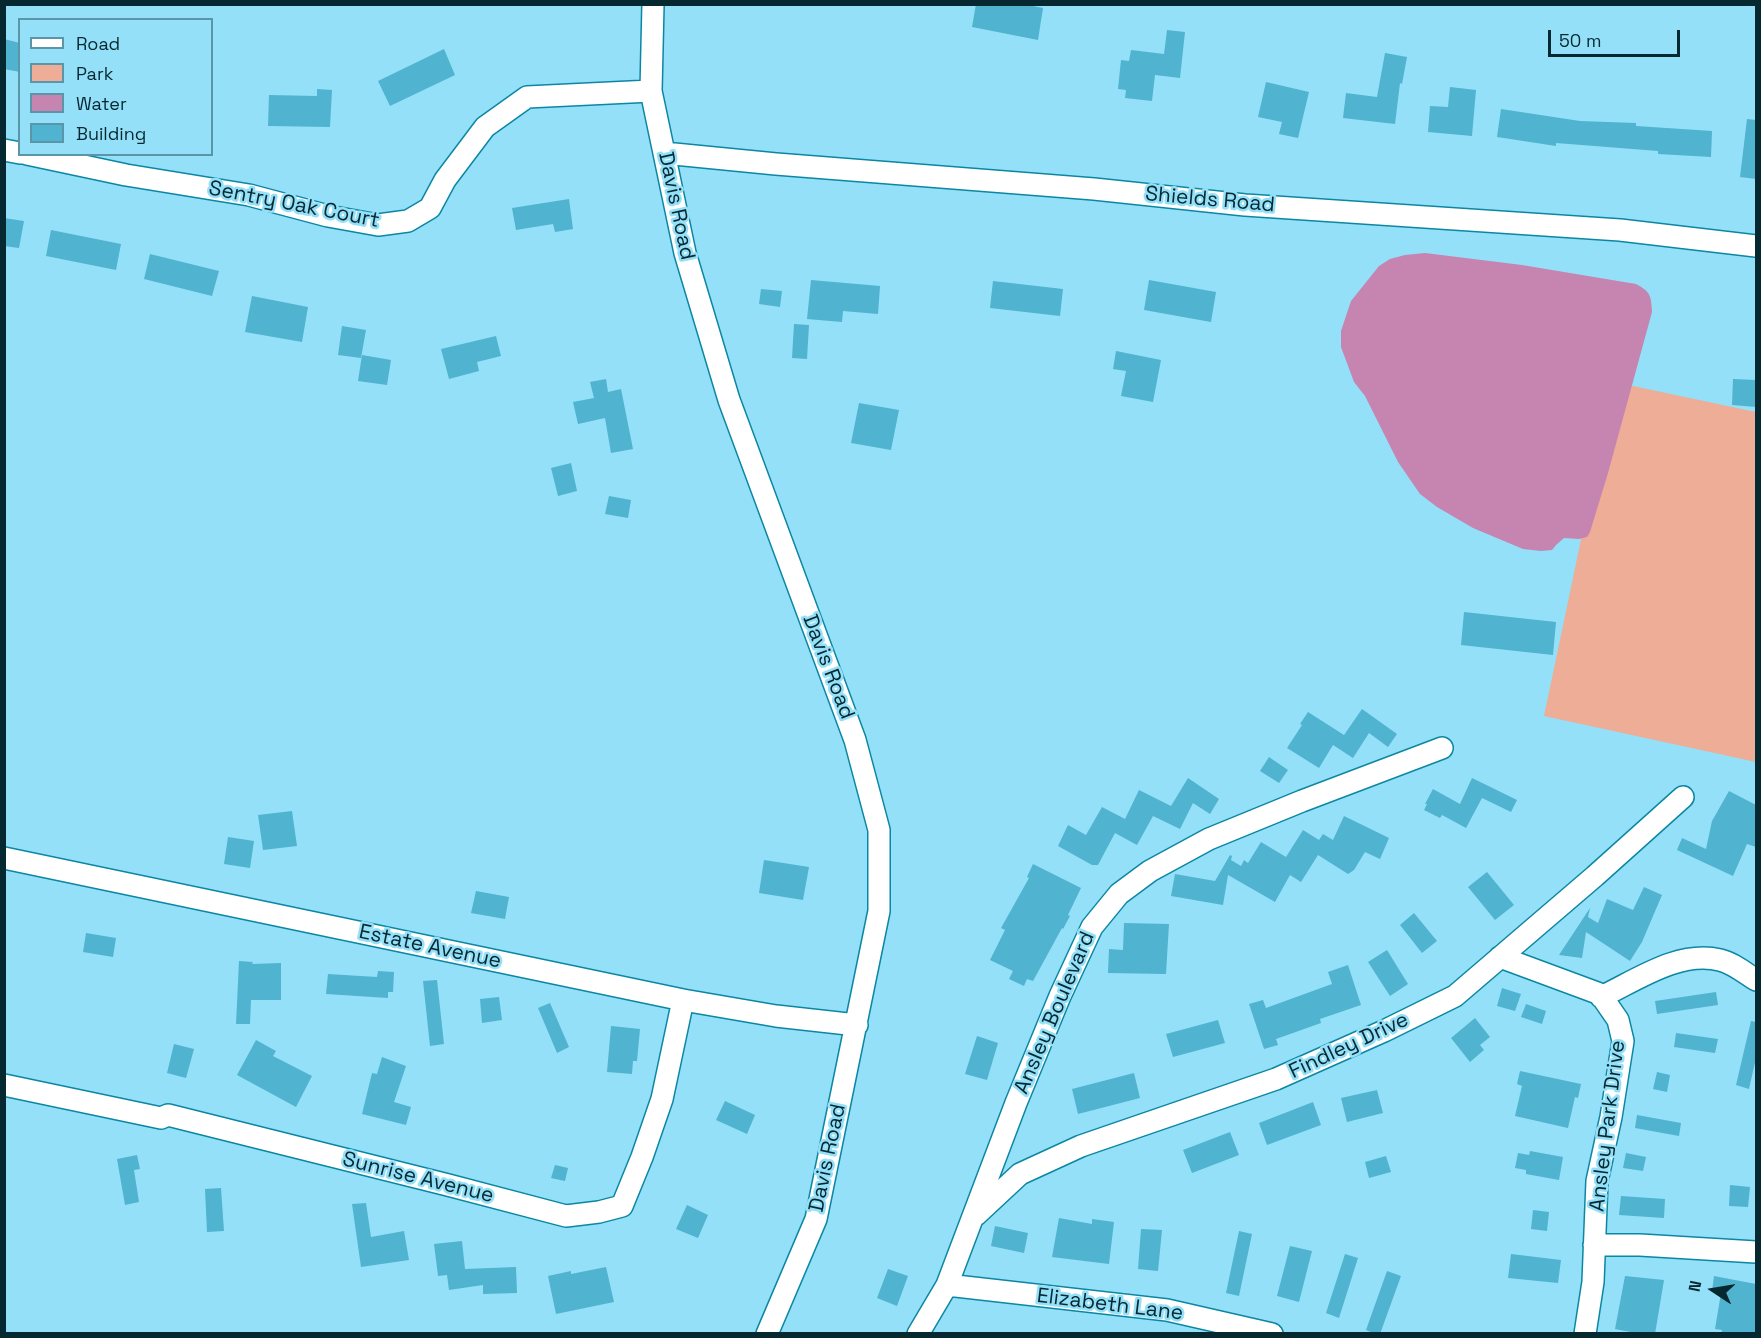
<!DOCTYPE html>
<style>
body{margin:0}
#map{position:relative;width:1761px;height:1338px;overflow:hidden;background:#94e0f8;font-family:"Space Grotesk",sans-serif}
canvas{display:block}
.frame{position:absolute;inset:0;border:6px solid #062831;pointer-events:none}
.legend{position:absolute;left:18px;top:18px;width:195px;height:138px;box-sizing:border-box;background:#94e0f8;border:2px solid #5b96a8;margin:0;padding:8px 10px;list-style:none;font-size:18px;color:#062831}
.legend li{display:flex;align-items:center;gap:12px;height:30px}
.legend b{width:30px;border:2px solid #5b96a8}
.north{position:absolute;left:1683px;top:1260px;width:60px;height:60px;-webkit-text-stroke:4px #94e0f8;paint-order:stroke;rotate:282deg;font-size:16px;font-weight:700;line-height:24px;text-align:center;color:#062831}
.north::after{content:'';display:block;margin:auto;width:21px;height:27px;background:#062831;clip-path:polygon(50% 0,100% 100%,50% 72%,0 100%)}
.scale{position:absolute;left:1548px;top:30px;width:132px;height:27px;box-sizing:border-box;border:3px solid #062831;border-top:0;padding-left:8px;font-size:18px;line-height:21px;white-space:nowrap;color:#062831;-webkit-text-stroke:4px #94e0f8;paint-order:stroke}
</style>
<div id="map">
<canvas width="1761" height="1338"></canvas>
<div class="frame"></div>
<ul class="legend">
<li><b style="height:8px;background:#fff"></b>Road</li>
<li><b style="height:16px;background:#edad97"></b>Park</li>
<li><b style="height:16px;background:#c684b0"></b>Water</li>
<li><b style="height:16px;background:#50b3cf"></b>Building</li>
</ul>
<div class="north">N</div>
<div class="scale">50 m</div>
</div>
<script>
const c = document.querySelector('canvas').getContext('2d');
c.lineJoin = 'round';
function fill(path, color) { c.fillStyle = color; c.fill(path, 'evenodd'); }
function stroke(path, color, width, dash) { c.strokeStyle = color; c.lineWidth = width; c.lineCap = dash ? 'butt' : 'round'; c.setLineDash(dash || []); c.stroke(path); }
function label(font, color, halo, rows, align = 'center') {
  c.font = font + ' "Space Grotesk",sans-serif'; c.lineWidth = 5; c.setLineDash([]); c.textBaseline = 'middle'; c.strokeStyle = halo; c.fillStyle = color; for (const [text, x, y, turn = 0] of rows) {
    c.save(); c.translate(x, y); c.rotate((+turn || 0) * Math.PI / 180); c.textAlign = isNaN(turn) ? turn : align; if (halo) c.strokeText(text, 0, 0); c.fillText(text, 0, 0); c.restore();
  }
}
const green = new Path2D(`
 M1614 382 1756 412V762L1544 716Z`);
const water = new Path2D(`
 M1425 253 1522 265 1636 284C1651 292 1651 296 1652 312L1608 473 1590 532 1587 537 1579 539 1564 538 1556 545 1552 550 1541 551 1523 549 1473 528 1437 507 1420 494 1398 462 1365 396 1354 382 1341 347V331L1351 301 1379 266 1390 259 1405 255Z`);
const building = new Path2D(`
 M976 4H1023L1043 8 1038 40 972 27Z
 M1167 30 1185 32 1180 78 1155 75 1152 101 1125 98 1126 90 1118 89 1121 60 1129 61 1131 50 1164 54Z
 M4 39 20 43V72L4 69Z
 M444 49 455 75 390 106 378 81Z
 M1385 53 1407 57 1402 84 1400 83 1395 124 1343 118 1346 93 1377 97Z
 M1266 82 1309 92 1298 138 1279 134 1282 122 1258 117Z
 M1450 87 1476 90 1472 136 1428 132 1430 106 1448 107Z
 M317 89 332 90 330 127 268 126 269 95 317 96Z
 M1501 109 1580 121 1636 123V126L1712 131 1711 157 1658 154V151L1556 143V146L1497 137Z
 M1747 119 1756 120V179L1740 177Z
 M569 199 573 229 555 232 553 224 516 230 512 208Z
 M4 218 24 221 19 248 4 246Z
 M51 230 121 244 116 270 46 256Z
 M150 254 219 271 212 296 144 279Z
 M811 280 880 286 878 314 843 311 842 322 807 319Z
 M1149 280 1216 292 1211 322 1144 310Z
 M993 281 1063 289 1060 316 990 308Z
 M761 289 782 291 780 307 759 304Z
 M252 296 308 307 302 342 245 332Z
 M794 324 809 325 807 359 792 358Z
 M342 326 366 330 361 358 338 355Z
 M496 336 501 356 477 362 479 371 449 379 441 349Z
 M1116 351 1161 360 1153 402 1121 396 1126 371 1113 369Z
 M362 355 391 360 387 385 358 381Z
 M606 379 608 392 621 389 633 449 611 453 605 418 578 424 573 402 594 398 590 382Z
 M1733 379 1756 380V407L1732 405Z
 M859 403 899 410 891 450 851 443Z
 M571 463 577 491 558 496 551 468Z
 M609 496 631 500 628 518 605 514Z
 M1464 612 1556 622 1553 655 1461 645Z
 M1362 709 1397 734 1388 747 1369 733 1353 758 1333 745 1319 768 1287 748 1302 725 1300 724 1308 712 1344 735Z
 M1269 757 1288 770 1279 783 1260 771Z
 M1188 778 1219 799 1210 814 1193 803 1180 829 1153 816 1137 845 1115 833 1098 865H1092L1058 846 1068 825 1086 835 1102 807 1125 819 1139 790 1171 806Z
 M1472 778 1517 800 1511 812 1482 798 1466 828 1442 815 1440 818 1424 810 1427 804H1425L1433 789 1460 804Z
 M1729 791 1756 805V847L1747 844 1733 876 1677 850 1682 838 1706 849 1712 821Z
 M292 811 297 846 263 850 258 815Z
 M1344 816 1389 838 1380 859 1365 852 1354 870 1348 874 1318 855 1301 882 1290 875 1275 902 1228 875 1223 905 1171 896 1175 874 1215 881 1230 855 1232 856 1231 860 1241 866 1244 860 1248 863 1261 842 1286 857 1303 830 1319 840 1323 834 1333 840Z
 M228 837 254 841 250 868 224 864Z
 M764 860 809 867 803 900 759 893Z
 M1033 864 1081 888 1068 915 1070 916 1063 929 1062 928 1033 981 1027 979 1024 986 1009 979 1013 971 990 960 1005 930 1001 928 1029 878 1027 877Z
 M1487 872 1514 905 1495 920 1468 887Z
 M1644 887 1662 895 1642 942 1630 961 1586 932 1582 958 1559 955 1590 908 1588 917 1598 923 1607 899 1633 910Z
 M476 891 509 897 505 919 471 913Z
 M1414 913 1437 941 1422 953 1400 925Z
 M1124 923 1169 924 1166 974 1108 973 1109 949 1123 950Z
 M86 933 116 938 113 957 83 952Z
 M1387 950 1408 984 1390 996 1368 962Z
 M239 961 253 962 252 964 281 963V1000H251L250 1024H236Z
 M1348 965 1361 1005 1320 1019 1321 1023 1276 1039 1278 1045 1264 1049 1249 1004 1263 1000 1266 1008 1332 984 1328 972Z
 M378 971 394 972 393 992H388V998L326 994 328 974 377 977Z
 M437 980 444 1044 430 1046 423 981Z
 M1502 988 1521 994 1515 1011 1497 1006Z
 M1716 992 1718 1005 1657 1014 1655 1001Z
 M499 997 502 1020 482 1023 480 999Z
 M550 1003 569 1047 557 1053 538 1008Z
 M1526 1004 1546 1011 1542 1024 1521 1017Z
 M1475 1018 1490 1037 1480 1045 1484 1050 1470 1062 1451 1038Z
 M1218 1020 1225 1043 1173 1057 1166 1034Z
 M1751 1021 1756 1022V1058L1749 1089 1736 1085Z
 M611 1026 640 1029 637 1061H633L632 1074 607 1072Z
 M1676 1033 1718 1039 1715 1053 1674 1047Z
 M977 1036 998 1043 987 1080 965 1074Z
 M256 1040 276 1051 273 1056 312 1076 296 1107 237 1075Z
 M174 1044 194 1049 186 1078 167 1073Z
 M382 1057 406 1066 394 1102 411 1107 406 1125 362 1114 372 1073 377 1074Z
 M1520 1071 1581 1084 1578 1098 1575 1097 1568 1128 1515 1116 1522 1086 1517 1084Z
 M1657 1072 1670 1075 1667 1092 1653 1089Z
 M1134 1073 1140 1098 1078 1114 1072 1089Z
 M1377 1090 1383 1113 1347 1122 1341 1098Z
 M725 1101 755 1115 747 1134 716 1120Z
 M1313 1102 1321 1125 1267 1145 1259 1123Z
 M1637 1115 1681 1123 1679 1136 1635 1128Z
 M1230 1132 1239 1155 1192 1173 1183 1150Z
 M1530 1151 1563 1157 1559 1180 1526 1174V1170L1515 1168 1518 1153 1529 1155Z
 M1626 1153 1646 1157 1643 1171 1623 1168Z
 M137 1155 140 1169 134 1170 139 1202 125 1205 117 1159Z
 M1386 1156 1391 1172 1369 1178 1365 1162Z
 M555 1165 568 1168 565 1181 551 1178Z
 M1730 1185 1750 1187 1748 1207 1729 1206Z
 M221 1188 224 1231 207 1232 205 1189Z
 M1621 1196 1665 1199 1664 1218 1619 1215Z
 M366 1203 371 1237 404 1231 409 1260 361 1267 352 1204Z
 M687 1205 708 1215 698 1238 676 1229Z
 M1533 1210 1549 1212 1547 1231 1531 1229Z
 M1059 1218 1092 1224V1219L1114 1222 1109 1264 1052 1257Z
 M995 1226 1028 1233 1024 1253 991 1246Z
 M1141 1229 1162 1230 1158 1271 1138 1269Z
 M1239 1231 1252 1234 1239 1296 1226 1293Z
 M462 1241 465 1269 516 1267 517 1293 483 1294V1285L449 1290 447 1275 438 1276 434 1244Z
 M1290 1246 1312 1251 1299 1302 1277 1296Z
 M1345 1254 1358 1258 1339 1318 1326 1313Z
 M1511 1254 1561 1260 1558 1283 1508 1278Z
 M606 1267 614 1302 556 1314 548 1276 571 1271V1274Z
 M888 1269 908 1276 897 1306 877 1298Z
 M1387 1271 1401 1276 1380 1334H1375L1366 1330Z
 M1625 1276 1664 1280 1655 1334H1641L1615 1329Z
 M1714 1276 1756 1284V1334H1721L1722 1330 1715 1329 1721 1293 1712 1291Z`);
const street = new Path2D(`
 M653 4 651 91 685 253 729 400 855 740 879 830V911L816 1219 767 1334
 M4 150 20 153
 M664 153 776 164 1094 189 1245 205 1620 230 1756 246
 M27 154 126 175 249 195 328 216 378 225 408 221 430 208 445 180 485 127 527 97 651 91
 M4 858 683 1000 776 1016 857 1025
 M1500 957 1600 994 1618 1020 1623 1041 1611 1117 1597 1181 1593 1282 1585 1334
 M1601 997C1637 980 1679 950 1720 960 1733 963 1745 973 1756 980
 M4 1085 161 1118 168 1115 448 1185 566 1216 599 1212 622 1206 642 1157 662 1099 683 1000
 M976 1215 1020 1174 1081 1146 1276 1079 1384 1031 1455 996 1595 876 1683 797
 M1594 1245H1640L1756 1252
 M947 1285 1167 1310 1272 1334
 M918 1334 947 1285 1016 1103 1060 996 1092 927 1119 894 1150 871 1209 839 1302 801 1442 748`);
const streetNames = [
 ["Shields Road",1210,200,5],
 ["Sentry Oak Court",294,205,11],
 ["Davis Road",676,206,78],
 ["Davis Road",828,667,69],
 ["Estate Avenue",430,947,12],
 ["Ansley Boulevard",1055,1013,-67],
 ["Findley Drive",1349,1046,-25],
 ["Ansley Park Drive",1608,1126,-83],
 ["Davis Road",828,1158,-78],
 ["Sunrise Avenue",418,1178,14],
 ["Elizabeth Lane",1110,1305,7]
];
fill(green, '#edad97');
fill(water, '#c684b0');
fill(building, '#50b3cf');
stroke(street, '#0c87a3', 24);
stroke(street, '#fff', 21);
label('21px', '#062831', '#94e0f8', streetNames);
</script>
